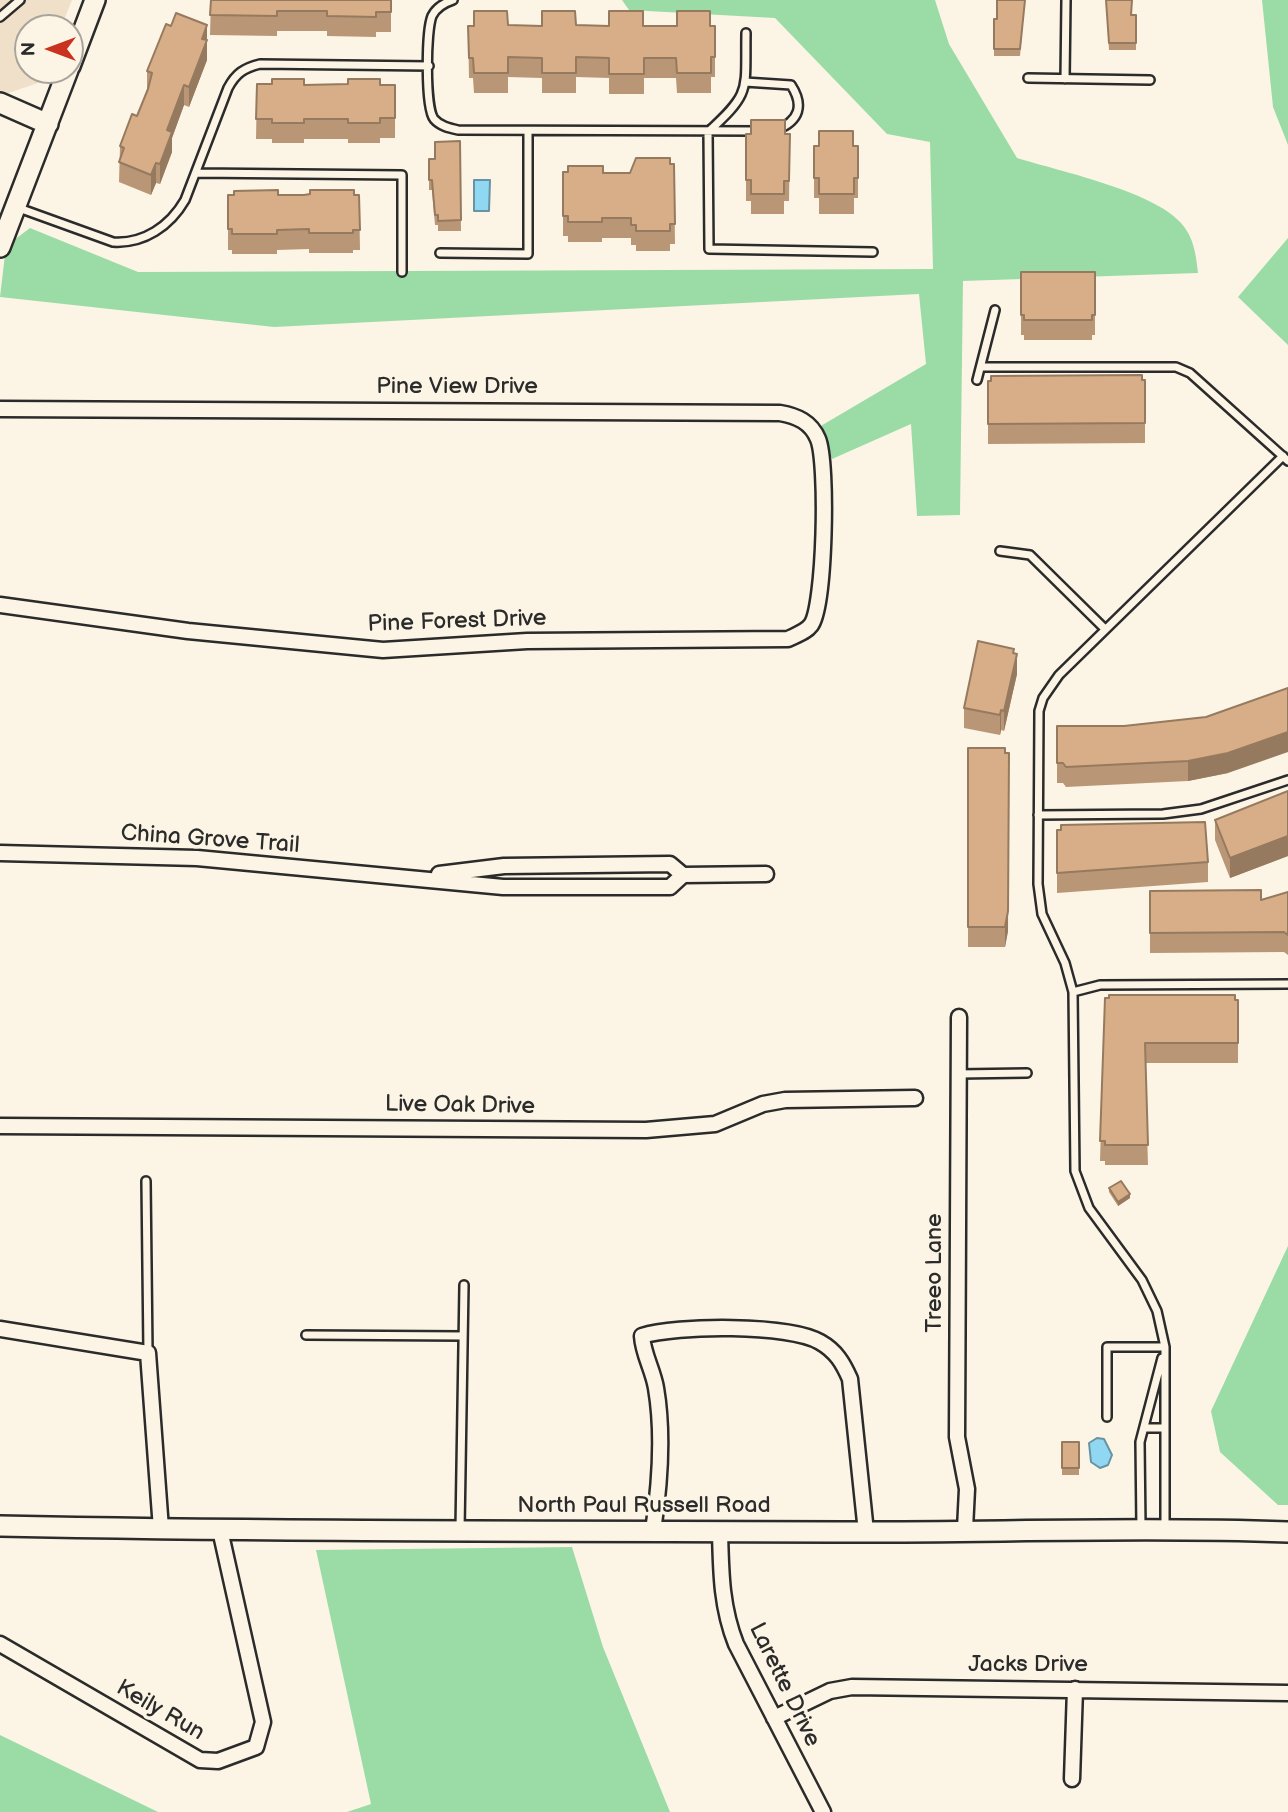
<!DOCTYPE html>
<style>
body{margin:0}
#map{position:relative;width:1288px;height:1812px;overflow:hidden;background:#fcf5e5;font-family:"Balsamiq Sans",sans-serif}
canvas{display:block}
.north{position:absolute;left:14px;top:14px;width:70px;height:70px;box-sizing:border-box;background:#fcf5e5;border:2px solid #a8a49b;border-radius:50%;rotate:270deg;font-size:19px;font-weight:700;line-height:28px;text-align:center;color:#2b2b2b}
.north::after{content:'';display:block;margin:auto;width:24px;height:32px;background:#c8321e;clip-path:polygon(50% 0,100% 100%,50% 72%,0 100%)}
</style>
<div id="map">
<canvas width="1288" height="1812"></canvas>
<div class="north">N</div>
</div>
<script>
const c = document.querySelector('canvas').getContext('2d');
c.lineJoin = 'round';
function fill(path, color) { c.fillStyle = color; c.fill(path, 'evenodd'); }
function stroke(path, color, width, dash) { c.strokeStyle = color; c.lineWidth = width; c.lineCap = dash ? 'butt' : 'round'; c.setLineDash(dash || []); c.stroke(path); }
function label(font, color, halo, rows, align = 'center') {
  c.font = font + ' "Balsamiq Sans",sans-serif'; c.lineWidth = 7; c.setLineDash([]); c.textBaseline = 'middle'; c.strokeStyle = halo; c.fillStyle = color; for (const [text, x, y, turn = 0] of rows) {
    c.save(); c.translate(x, y); c.rotate((+turn || 0) * Math.PI / 180); c.textAlign = isNaN(turn) ? turn : align; if (halo) c.strokeText(text, 0, 0); c.fillText(text, 0, 0); c.restore();
  }
}
const built = new Path2D(`
 M0 0H72L61 28H28V70H45L41 82 6 94 0 92Z`);
const green = new Path2D(`
 M622 0H935L949 44 1017 158C1059 171 1153 191 1181 223 1194 237 1196 255 1198 273L963 281 960 515 917 516 911 424 832 459 819 427 926 364 919 294 274 327 0 297 6 246 30 228 138 272 933 269 930 142 887 134 775 18 629 10Z
 M1262 0H1288V145L1273 107Z
 M1288 238V345L1238 297Z
 M1288 1246V1505H1278L1220 1452 1211 1411Z
 M572 1547 603 1647 670 1812H347L371 1804 316 1550Z
 M0 1735 158 1812H0Z`);
const water = new Path2D(`
 M474 180H490L489 211H474Z
 M1097 1438 1104 1439 1112 1455 1108 1465 1100 1468 1091 1462 1089 1443Z`);
const lane = new Path2D(`
 M453 0C444 3 436 8 432 16 426 31 425 107 434 119 440 126 449 128 458 130L761 131
 M0 17 20 0
 M746 33C745 91 752 92 708 132L709 249 873 252
 M1028 78 1150 80
 M1065 79 1066 0
 M745 82 791 85C804 105 800 121 776 130
 M196 173 402 175V272
 M16 207 113 242C144 244 170 226 185 200L228 88C236 73 244 68 260 64L429 66
 M440 253 528 254V131
 M982 367H1176L1190 373 1288 461
 M977 380 995 310
 M1000 551 1030 555 1105 629
 M1038 815 1163 814 1201 809 1288 780
 M1073 992 1100 985 1288 984
 M958 1074 1027 1073
 M146 1181 148 1352
 M306 1335 463 1336
 M1107 1417V1347H1165
 M1144 1428H1165
 M1141 1528 1140 1442 1162 1358
 M1165 1528V1347L1157 1311 1142 1280 1089 1208 1075 1171 1073 992 1065 963 1042 914 1038 884 1039 711 1043 698 1059 675 1283 456
 M460 1529 464 1285`);
const street = new Path2D(`
 M0 409 780 413C797 416 811 422 818 439 828 463 825 606 811 625 806 632 796 635 788 639L527 641 383 650 188 631 0 605
 M0 853 197 858 503 887H670L683 875
 M439 874 504 866 670 864 683 875 766 874
 M959 1017 957 1437 967 1489 965 1529
 M0 1126 646 1130 715 1124 763 1104 785 1100 915 1098
 M0 1329 148 1353 161 1529
 M653 1531C660 1484 664 1435 656 1388 653 1370 643 1354 642 1336 676 1325 789 1324 820 1342 836 1351 843 1363 850 1379L866 1532
 M720 1531C721 1571 721 1606 736 1644L823 1812
 M0 1644 200 1760 218 1761 256 1747 263 1722 220 1530
 M774 1718 830 1691 852 1687 1288 1693
 M1072 1779 1075 1689`);
const secondary = new Path2D(`
 M70 66 95 0
 M0 103 48 124
 M0 247 68 70
 M0 1526C287 1532 574 1531 861 1532 1004 1532 1145 1527 1288 1532`);
const wall = new Path2D(`
 M211 0H391V32H376V37L327 36V31H277V36L210 35Z
 M1025 0 1020 56H994V19H997Z
 M1106 0 1131 15H1136V50H1109Z
 M576 25 609 26H715V77H711V93H677L676 78H644V94H609V78L576 77V93H542V78L508 77V93H474L473 78H469L468 26Z
 M207 45V60L189 107 184 105 172 138V152L160 184 156 183 151 195 119 182 120 146 137 116 147 90V71Z
 M257 84 395 85V138H380V143H348V139H304V143H272V139H256Z
 M746 134H790L789 201H784V214H751V201H746Z
 M460 141 461 231H438V225H435L432 190H429V159H435Z
 M814 146H858V198H854V214H819V198H814Z
 M670 164H674L675 244H670V251H636V245H631V238H602V242H568V236H563V172L630 173Z
 M228 195H359L360 250H353V253H309V249L277 250V254H232V250H228Z
 M1021 272H1095V335H1092V340H1024V335H1021Z
 M1145 380V443L988 444V381Z
 M1014 653 1017 674 1004 731 1001 730 1000 735 964 728V708Z
 M1057 726H1124L1228 773 1188 781 1066 787 1063 783H1057Z
 M968 748 1008 931 1005 947H968Z
 M1288 791V856L1230 878 1215 840V820Z
 M1057 830 1208 862V882L1057 893Z
 M1150 891 1261 900 1288 892V955L1284 952 1150 953Z
 M1105 998 1238 1000V1063H1145L1148 1165H1105V1161H1100Z
 M1109 1188 1130 1198 1118 1206 1109 1192Z
 M1062 1442H1079V1475H1062Z`);
const shadedWall = new Path2D(`
 M207 25V60L189 107V87L202 39Z
 M184 85V105L172 138V152L160 184V164L167 130Z
 M156 163V183L151 195V175Z
 M1014 649V667L1017 654V674L1004 731V711Z
 M1001 710V730L1000 735V715Z
 M1288 732V752L1228 773 1188 781V761Z
 M1009 753 1008 931 1005 947V927Z
 M1288 836V856L1230 878V858Z
 M1130 1194V1198L1118 1206V1202Z`);
const building = new Path2D(`
 M211 0H391V12H376V17L327 16V11H277V16L210 15Z
 M997 0H1025L1020 49H994V19H997Z
 M1106 0H1132L1131 15H1136V43H1109Z
 M474 11H507L508 25 542 26V11H575L576 25 609 26V11H643V26H677V11H710V26H715V57H711V73H677L676 58H644V74H609V58L576 57V73H542V58L508 57V73H474L473 58H469L468 26H474Z
 M176 13 207 25 202 39 207 40 189 87 184 85 167 130 172 132 160 164 156 163 151 175 119 162 124 148 120 146 132 114 137 116 148 89 152 73 147 71 166 24 171 26Z
 M272 79H304V85L348 84V79H380V85H395V118H380V123H348V119H304V123H272V119H256L257 84H272Z
 M751 120H785V134H790L789 181H784V194H751V180H746V134H751Z
 M819 131H853V146H858V178H854V194H819V178H814V146H819Z
 M460 141 461 220 438 221V215H435L432 180H429V159H435V142Z
 M636 158H670V164H674L675 224H670V231H636V225H631V218H602V222H568V216H563V172H568V166H603V173H630Z
 M278 190V195H304L310 194V190H354V195H359L360 230H353V233H309V229L277 230V234H232V229H228V195H234V191Z
 M1021 272H1095V315H1092V320H1024V315H1021Z
 M1142 375V380H1145V423L988 424V381H991V376Z
 M978 641 1014 649 1013 653 1017 654 1004 711 1001 710 1000 715 964 708Z
 M1288 688V732L1228 753 1188 761 1066 767 1063 763H1057V726H1124L1206 717Z
 M968 748H1005V753H1009L1008 911 1005 927H968Z
 M1288 791V836L1230 858 1215 820Z
 M1205 822 1208 862 1057 873V830H1061V825Z
 M1261 890V900L1288 892V935L1284 932 1150 933V891Z
 M1109 995H1235V1000H1238V1043H1145L1148 1145H1105V1141H1100L1105 998H1109Z
 M1121 1181 1130 1194 1118 1202 1109 1188Z
 M1062 1442H1079V1468H1062Z`);
const streetNames = [
 ["Pine View Drive",457,387],
 ["Pine Forest Drive",457,622,-2],
 ["China Grove Trail",210,840,4],
 ["Live Oak Drive",460,1106,1],
 ["Treeo Lane",935,1273,-90],
 ["North Paul Russell Road",644,1506],
 ["Jacks Drive",1028,1665],
 ["Larette Drive",784,1685,64],
 ["Keily Run",160,1711,30]
];
fill(built, '#f1e0c9');
fill(green, '#9bdca6');
fill(water, '#90d8f2');
stroke(water, '#6893a2', 2);
stroke(lane, '#2b2b2b', 12);
stroke(street, '#2b2b2b', 19);
stroke(secondary, '#2b2b2b', 24);
stroke(lane, '#fcf5e5', 7);
stroke(street, '#fcf5e5', 14);
stroke(secondary, '#fcf5e5', 19);
fill(wall, '#b99675');
fill(shadedWall, '#967a5f');
fill(building, '#d7ae88');
stroke(building, '#967a5f', 2);
label('23px', '#2b2b2b', '#fcf5e5', streetNames);
</script>
